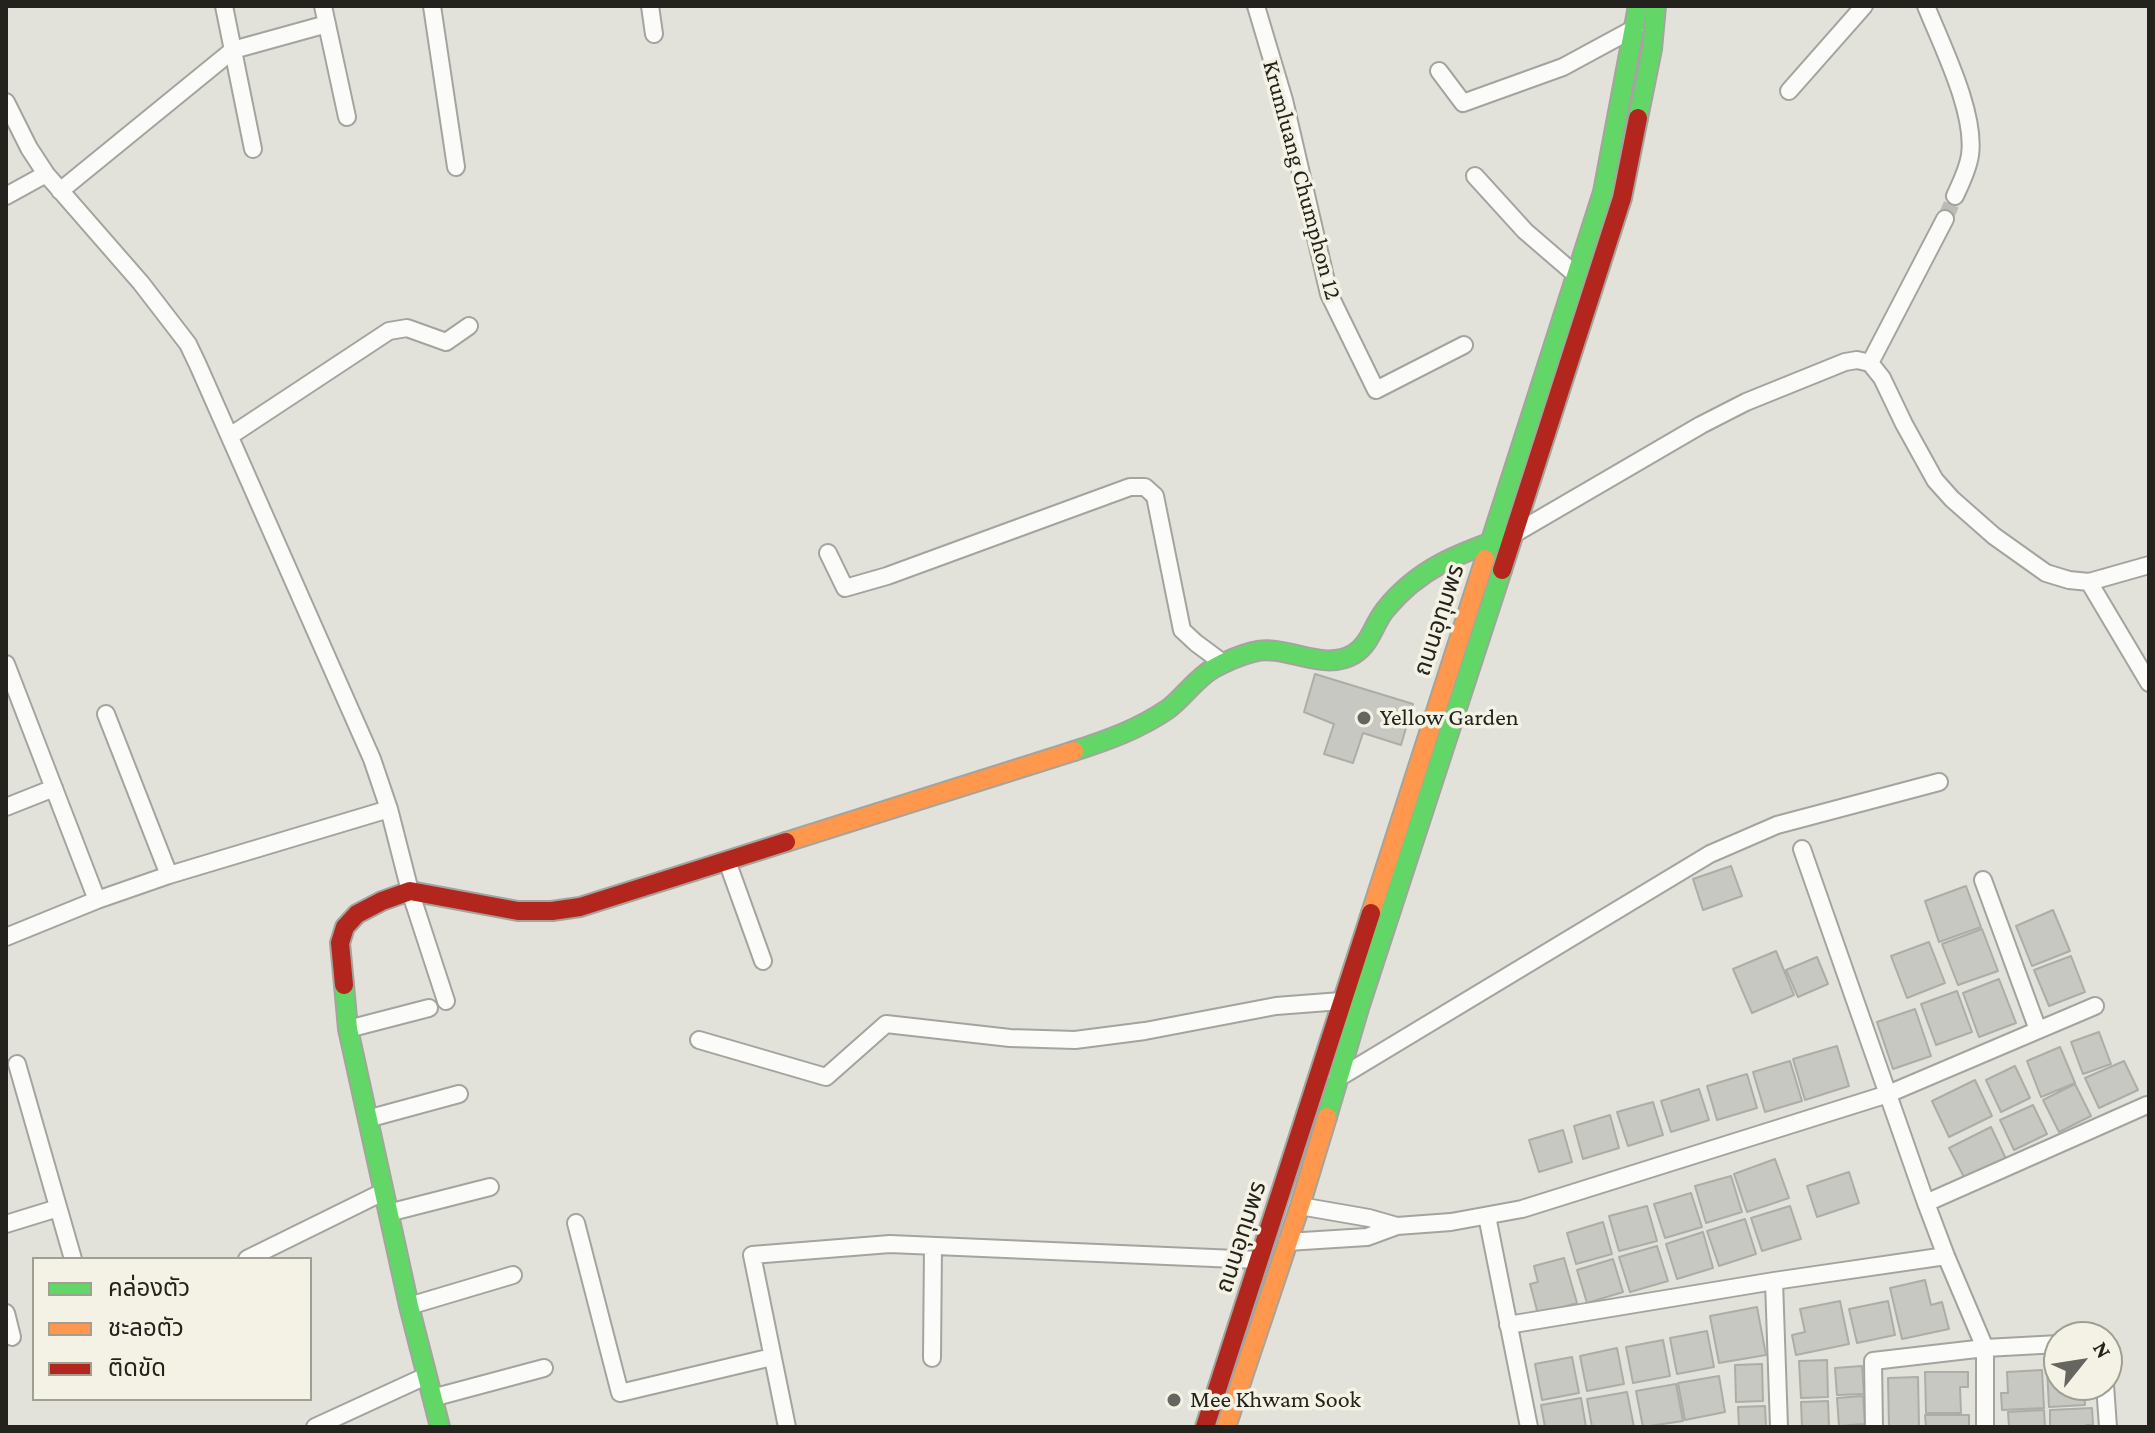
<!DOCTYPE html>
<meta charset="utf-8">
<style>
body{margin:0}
#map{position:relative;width:2155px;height:1433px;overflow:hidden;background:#e2e2da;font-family:"Crimson Pro","Noto Sans Thai",serif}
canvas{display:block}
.frame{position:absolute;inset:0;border:8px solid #23221d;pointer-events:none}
.legend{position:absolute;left:32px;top:1257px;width:280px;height:144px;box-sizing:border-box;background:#f3f2e4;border:2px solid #a09f94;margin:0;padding:10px 14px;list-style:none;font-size:24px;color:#23221d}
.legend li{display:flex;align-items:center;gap:16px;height:40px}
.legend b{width:40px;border:2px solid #a09f94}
.north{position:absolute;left:2043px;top:1321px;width:80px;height:80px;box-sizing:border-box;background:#f3f2e4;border:2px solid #a09f94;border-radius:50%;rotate:60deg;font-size:22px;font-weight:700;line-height:32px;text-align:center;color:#23221d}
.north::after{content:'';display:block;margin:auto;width:28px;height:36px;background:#66655f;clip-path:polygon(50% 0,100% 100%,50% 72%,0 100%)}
</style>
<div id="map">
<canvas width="2155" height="1433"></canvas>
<div class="frame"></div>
<ul class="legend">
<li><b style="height:10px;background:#63d668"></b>คล่องตัว</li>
<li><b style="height:10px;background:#ff974d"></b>ชะลอตัว</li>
<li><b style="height:10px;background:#b3261e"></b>ติดขัด</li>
</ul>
<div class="north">N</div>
</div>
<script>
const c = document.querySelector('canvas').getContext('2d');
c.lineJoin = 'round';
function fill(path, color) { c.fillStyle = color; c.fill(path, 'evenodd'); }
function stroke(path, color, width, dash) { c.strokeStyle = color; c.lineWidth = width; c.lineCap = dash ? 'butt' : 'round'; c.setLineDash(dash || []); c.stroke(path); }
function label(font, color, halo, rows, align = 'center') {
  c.font = font + ' "Crimson Pro","Noto Sans Thai",serif'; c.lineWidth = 7; c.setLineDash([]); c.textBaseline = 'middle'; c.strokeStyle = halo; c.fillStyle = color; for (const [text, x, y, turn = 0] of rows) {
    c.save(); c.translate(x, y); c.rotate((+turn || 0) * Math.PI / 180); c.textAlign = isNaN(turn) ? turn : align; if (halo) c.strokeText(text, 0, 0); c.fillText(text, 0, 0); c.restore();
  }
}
const building = new Path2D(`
 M1315 674 1413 704 1401 745 1363 733 1353 763 1324 754 1334 724 1304 712Z
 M1731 866 1742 896 1703 910 1693 879Z
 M1966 886 1981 927 1939 942 1925 901Z
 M2053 910 2070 951 2032 966 2016 926Z
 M1982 929 1998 971 1958 985 1942 944Z
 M1929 942 1945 983 1907 998 1891 956Z
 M1776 951 1794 995 1752 1013 1733 969Z
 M2071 956 2085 992 2049 1006 2034 970Z
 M1817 957 1828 984 1798 997 1786 970Z
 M1999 979 2016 1023 1979 1037 1963 993Z
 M1957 991 1972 1032 1936 1045 1921 1004Z
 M1915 1009 1931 1056 1893 1069 1877 1022Z
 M2099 1032 2111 1064 2083 1074 2071 1042Z
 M1837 1046 1849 1086 1805 1100 1793 1059Z
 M2060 1047 2075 1083 2041 1097 2027 1061Z
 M1790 1061 1802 1101 1765 1112 1753 1072Z
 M2124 1061 2138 1090 2099 1108 2085 1078Z
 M2015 1066 2030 1098 2001 1112 1986 1080Z
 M1747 1074 1757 1108 1717 1120 1707 1086Z
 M1975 1080 1992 1116 1949 1137 1932 1101Z
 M2075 1084 2091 1116 2059 1132 2043 1100Z
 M1699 1089 1709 1120 1671 1132 1661 1101Z
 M1653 1102 1663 1135 1628 1146 1617 1112Z
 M2033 1105 2047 1134 2014 1150 2000 1120Z
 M1610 1115 1619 1148 1583 1159 1574 1126Z
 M1991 1127 2007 1161 1966 1181 1949 1148Z
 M1563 1130 1572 1162 1539 1172 1529 1140Z
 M1775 1159 1789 1198 1747 1212 1734 1174Z
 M1849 1172 1859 1203 1817 1217 1807 1186Z
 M1731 1176 1742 1212 1706 1223 1695 1186Z
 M1691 1193 1702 1227 1665 1238 1654 1204Z
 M1647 1206 1657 1241 1619 1251 1609 1216Z
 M1790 1206 1801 1239 1762 1251 1751 1218Z
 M1745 1219 1756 1254 1719 1266 1707 1231Z
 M1603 1222 1612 1254 1576 1264 1567 1233Z
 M1703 1232 1713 1268 1677 1279 1666 1244Z
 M1657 1246 1668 1281 1630 1292 1619 1257Z
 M1564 1258 1577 1303 1538 1314 1530 1284 1538 1282 1534 1266Z
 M1613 1259 1623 1292 1587 1303 1577 1270Z
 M1925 1280 1931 1305 1942 1302 1949 1329 1902 1339 1890 1288Z
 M1840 1301 1849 1344 1796 1355 1792 1335 1805 1332 1800 1309Z
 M1888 1301 1895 1335 1857 1343 1849 1309Z
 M1757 1307 1766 1355 1719 1363 1710 1316Z
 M1707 1331 1714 1367 1677 1374 1670 1338Z
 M1663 1340 1670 1376 1633 1383 1626 1347Z
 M1617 1348 1624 1384 1587 1391 1580 1356Z
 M1572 1357 1579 1393 1542 1400 1535 1364Z
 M1827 1360 1828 1397 1801 1398 1799 1361Z
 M1762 1364 1763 1401 1736 1402 1735 1365Z
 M1862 1366 1864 1394 1837 1395 1835 1368Z
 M2059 1368V1385H2084L2085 1405 2049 1407 2047 1369Z
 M2042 1370 2044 1408 2002 1410 2001 1393H2008L2007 1372Z
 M1925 1372H1968V1387H1960L1961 1413H1926Z
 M1719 1376 1725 1412 1685 1420 1678 1383Z
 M1918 1377 1919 1427H1889L1888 1378Z
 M1676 1384 1683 1421 1643 1427 1636 1391Z
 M1627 1392 1634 1427H1592L1587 1399Z
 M1863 1396 1865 1424 1839 1426 1837 1398Z
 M1581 1398 1586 1427H1545L1541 1405Z
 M1828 1401 1829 1427H1802L1801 1402Z
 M1765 1406 1766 1427H1739L1738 1407Z
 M2092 1408 2093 1425H2086V1427H2050V1410Z
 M2044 1410 2045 1427H2009L2008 1412Z
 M1925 1415H1969V1427H1926Z`);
const streetTunnel = new Path2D(`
 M1945 219 1955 196`);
const street = new Path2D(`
 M224 6 253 149
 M323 6 347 117
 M432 6 456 167
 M650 6 654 34
 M1256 6 1284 100 1329 294 1376 390 1464 345
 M1926 6C1942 46 1976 113 1970 155 1968 169 1961 183 1955 196
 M1439 71 1463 103 1563 67 1635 28
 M1789 91 1864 6
 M6 102 29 148 46 174 141 283 188 344 198 365 372 759 389 809 410 891 446 1001
 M1475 176 1525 231 1576 275
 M60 191 233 50 327 24
 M6 196 46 174
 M1870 363 1945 219
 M230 436 389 331 407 328 446 342 469 326
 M1514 534 1701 425 1746 402 1845 362 1857 360 1870 363 1882 378 1904 424 1935 480 1952 499 1994 536 2046 573 2069 580 2089 582 2149 565
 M828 553 845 588 887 576 1130 487H1145L1155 496 1182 630 1196 643 1223 663
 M2089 582 2149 683
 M6 664 97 900
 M106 714 169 875
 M6 807 54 788
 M1802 849 1926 1203 1946 1256 1985 1348V1427
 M727 861 763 961
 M1983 880 2038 1030
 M6 937 97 900 169 875 389 809
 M348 1029 429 1008
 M699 1040 826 1077 886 1024 1010 1038 1075 1040 1145 1031 1276 1006 1341 1001
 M17 1064 73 1259
 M1337 1079 1710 854 1777 825 1939 782
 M367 1119 459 1094
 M1926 1203 2147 1105
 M1300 1206 1369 1218 1397 1226
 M388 1213 490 1187
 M1487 1216 1529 1427
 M576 1223 620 1393 772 1357
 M6 1224 58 1208
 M1287 1242 1367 1237 1397 1226 1451 1222 1522 1209 1888 1094 2095 1006
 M247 1259 383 1192
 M1774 1281 1779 1427
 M409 1306 513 1275
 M6 1313 12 1337
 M1508 1325 1774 1281 1946 1256
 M932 1358 933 1246
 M2105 1385 2108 1427
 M432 1398 544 1368
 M315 1427 426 1376
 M787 1427 752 1255 890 1244 1259 1260
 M1874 1427 1873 1361 1985 1348 2059 1344`);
const fast = new Path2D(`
 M1638 118 1652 49 1656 6
 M1485 559 1603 192 1638 6
 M1074 751C1108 740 1139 729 1168 709 1184 697 1196 678 1214 668 1225 662 1241 655 1253 652 1286 643 1322 673 1354 654 1371 643 1373 625 1385 610 1420 566 1463 552 1514 534
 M344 985 348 1029 409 1306 440 1427
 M1327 1117 1360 1005 1502 570`);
const slow = new Path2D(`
 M786 842 1074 751
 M1371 913 1485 559
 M1226 1427 1300 1206 1327 1117`);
const jam = new Path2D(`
 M1502 570 1622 198 1638 118
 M344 985 340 943 345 927 357 914 382 901 410 891 518 911H552L580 907 786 842
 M1205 1427 1371 913`);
const markers = [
 [1364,718,8,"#66655f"],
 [1174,1400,8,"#66655f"]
];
const streetNames = [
 ["Krumluang Chumphon 12",1302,180,75],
 ["ถนนอุทุมพร",1439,620,-72],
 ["ถนนอุทุมพร",1241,1237,-72]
];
const poiNames = [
 ["Yellow Garden",1380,718],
 ["Mee Khwam Sook",1190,1400]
];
fill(building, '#c6c8c1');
stroke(building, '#acada7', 2);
stroke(streetTunnel, '#bcbcb4', 16, [16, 8]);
stroke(street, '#a4a49f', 20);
stroke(fast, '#a4a49f', 22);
stroke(slow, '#a4a49f', 22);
stroke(jam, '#a4a49f', 22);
stroke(street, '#fbfbf9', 16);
stroke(fast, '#63d668', 18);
stroke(slow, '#ff974d', 18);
stroke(jam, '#b3261e', 18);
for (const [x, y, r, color] of markers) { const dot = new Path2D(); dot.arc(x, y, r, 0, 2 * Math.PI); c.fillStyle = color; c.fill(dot); stroke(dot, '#f3f2e4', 3); }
label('24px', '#23221d', '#f3f2e4', streetNames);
label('24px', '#23221d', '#f3f2e4', poiNames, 'left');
</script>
